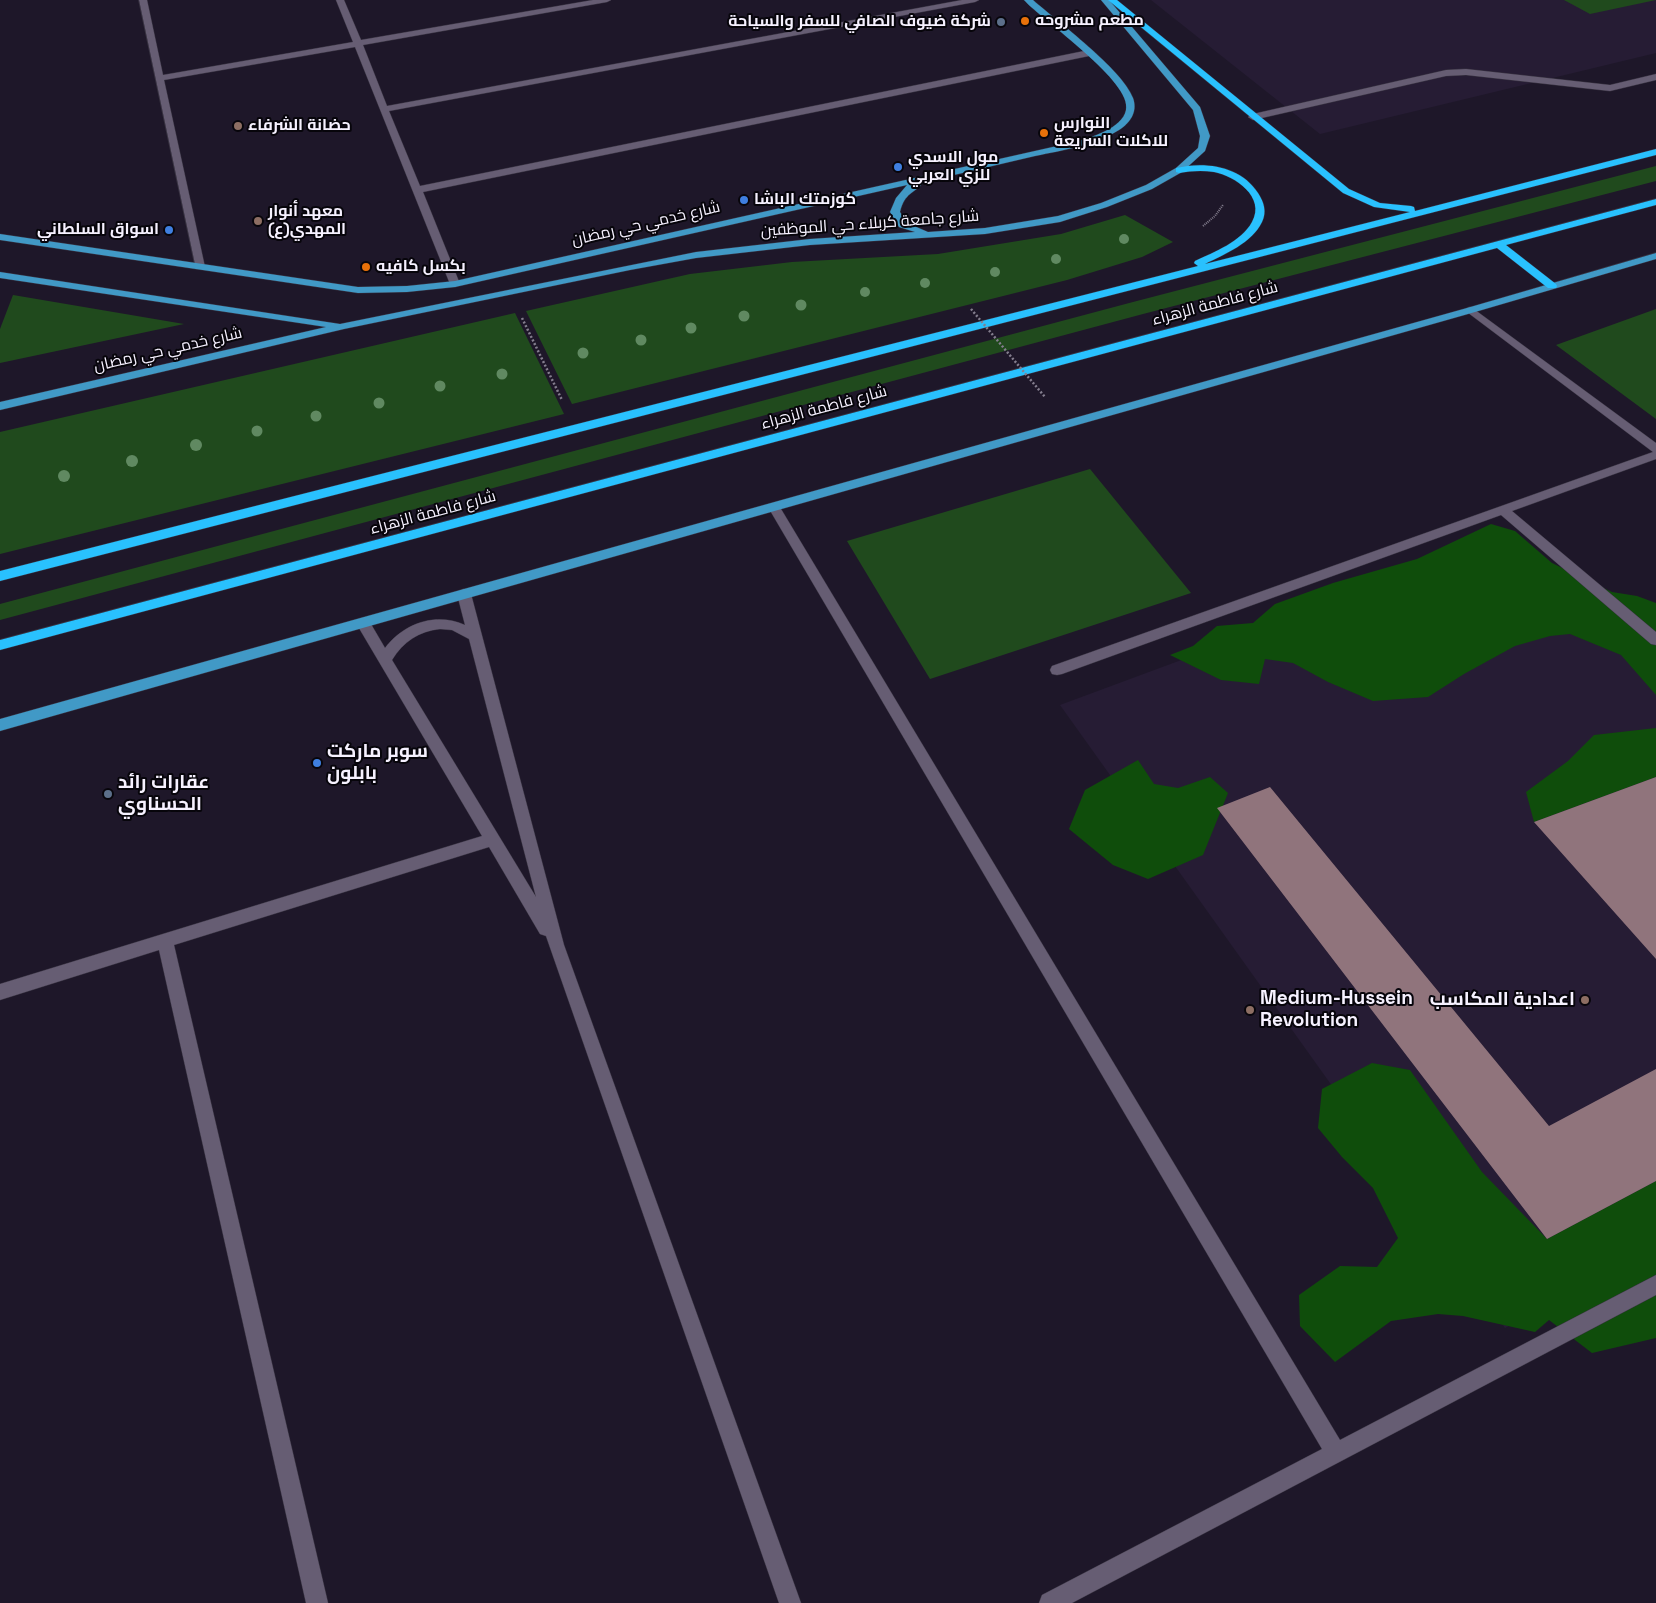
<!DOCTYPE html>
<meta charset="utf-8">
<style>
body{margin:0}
canvas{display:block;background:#1e1729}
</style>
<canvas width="1656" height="1603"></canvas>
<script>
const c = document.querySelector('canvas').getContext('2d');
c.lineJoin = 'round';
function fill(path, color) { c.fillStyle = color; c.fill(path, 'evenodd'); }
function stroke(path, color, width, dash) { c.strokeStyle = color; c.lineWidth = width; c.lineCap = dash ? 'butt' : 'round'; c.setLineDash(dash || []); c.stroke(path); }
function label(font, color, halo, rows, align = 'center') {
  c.font = font + ' "Space Grotesk",Cairo,sans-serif'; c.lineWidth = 4; c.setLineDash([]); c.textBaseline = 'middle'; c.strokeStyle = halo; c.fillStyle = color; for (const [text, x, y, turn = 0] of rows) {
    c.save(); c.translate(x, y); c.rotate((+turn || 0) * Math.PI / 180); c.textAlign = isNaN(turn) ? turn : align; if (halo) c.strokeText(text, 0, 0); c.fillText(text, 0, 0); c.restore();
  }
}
const built = new Path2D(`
 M1151 0H1656V53L1320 134Z
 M1505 540 1656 669V1242L1505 1328 1060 705Z`);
const green = new Path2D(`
 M1564 0H1656L1590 14Z
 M1656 166V181L1143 314 0 620V604L1133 302Z
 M1125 215 1173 242 1142 257 1067 280 572 404 526 311 690 274 792 262 938 254 1061 234Z
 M13 295 184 324 0 363V329Z
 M1656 309V419L1556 345Z
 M515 313 564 414 0 554V432Z
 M1090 469 1191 593 930 679 847 541Z`);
const forest = new Path2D(`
 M1491 524 1515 531 1552 563 1612 592 1637 596 1656 603V695L1621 655 1570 634 1550 636 1515 646 1464 674 1428 697 1373 701 1328 682 1293 663 1265 659 1259 684 1221 680 1170 655 1193 646 1217 626 1253 623 1275 604 1333 583 1417 559Z
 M1656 728V777L1534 822 1526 792 1568 761 1594 735Z
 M1138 760 1154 784 1178 788 1210 777 1228 793 1203 855 1148 879 1113 865 1069 829 1085 790Z
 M1372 1063 1410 1070 1482 1172 1547 1239 1656 1181V1338L1592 1353 1549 1320 1535 1332 1463 1316 1438 1314 1391 1321 1335 1362 1300 1326 1299 1295 1340 1266 1377 1267 1398 1238 1373 1188 1342 1157 1318 1128 1322 1089Z`);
const building = new Path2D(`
 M1656 777V959L1534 822Z
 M1270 787 1549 1126 1656 1069V1181L1547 1239 1217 808Z`);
const pathFar1 = new Path2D(`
 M1203 226 1215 216 1223 205`);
const path = new Path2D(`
 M522 318 562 400`);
const minor = new Path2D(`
 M139 0H147L163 75 353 42 336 0H344L361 40 593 0H611L607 2 363 45 387 106 962 0H979L975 2 389 111 420 186 1089 50 1093 53 1089 56 423 192 460 284 455 287 450 284 355 47 164 80 205 267 204 269H196Z
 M1466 69 1610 85 1656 74V80L1610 91 1466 75 1446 76 1253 120 1248 117 1253 114 1446 70Z
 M1471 307 1656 443V459L1512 511 1656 632V645L1651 644 1501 515 1062 674 1057 675 1052 674 1050 670 1052 666 1653 452 1467 312 1466 310 1467 308Z
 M774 503 778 504 1340 1440 1656 1275V1295L1072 1603H1039L1042 1595 1322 1449 768 507Z
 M464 589 469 591 471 594 564 945 801 1603H779L546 936 540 934 489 847 174 945 328 1603H306L159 950 0 1000V984L482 836 356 623 358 619H368L385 648C404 623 436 612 465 625L457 594 459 591ZM440 629 452 630 469 639 536 897 392 660C403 642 419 631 440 629Z`);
const major = new Path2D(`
 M1024 0H1033C1058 22 1122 69 1133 98 1138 112 1130 123 1119 130 1094 146 1063 150 1035 156 998 165 961 173 924 182 914 194 905 192 900 212L907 223 928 232 985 228 1058 216 1101 203 1146 185 1176 168 1198 148 1200 136 1193 110 1101 0H1109L1200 107 1210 136 1205 151 1182 172 1152 189 1107 207 1060 222 985 234 810 245 696 258 630 270 344 329 0 410V402L326 327 0 278V272L340 324 696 252 810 239 915 232 899 227 890 212 896 198 907 185 455 287 407 292 358 293 0 240V234L358 287 407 286 455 281 1075 142C1091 137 1122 129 1126 110 1133 82 1043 21 1024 0Z
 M1656 253V259L1475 312 0 731V719L1467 308Z`);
const highway = new Path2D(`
 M1108 0H1117L1349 189 1380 203 1411 206 1414 207 1415 211 1656 149V155L0 581V571L1198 266 1194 263 1195 261C1214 252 1241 242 1252 222 1266 197 1235 176 1214 172 1202 170 1190 171 1179 173L1176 172V168C1205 161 1241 166 1258 193 1264 202 1267 212 1262 222 1252 243 1225 254 1205 264L1410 212 1374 207 1343 193Z
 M1656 199V205L1506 245 1556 284 1557 286 1556 288H1548L1497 248 0 650V640Z`);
const pathBridge = new Path2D(`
 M971 309 1045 397`);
const trees = [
 [1124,239,5],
 [1056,259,5],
 [995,272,5],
 [925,283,5],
 [865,292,5],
 [801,305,5.5],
 [744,316,5.5],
 [691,328,5.5],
 [641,340,5.5],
 [583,353,5.5],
 [502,374,5.5],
 [440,386,5.5],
 [379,403,5.5],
 [316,416,5.5],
 [257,431,5.5],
 [196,445,6],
 [132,461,6],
 [64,476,6]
];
const markers = [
 [1025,21,5,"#e8710a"],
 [1001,22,5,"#5c6f8a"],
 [238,126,5,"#8d6e63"],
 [1044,133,5,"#e8710a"],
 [898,167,5,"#3f7fe0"],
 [744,200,5,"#3f7fe0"],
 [258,221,5,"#8d6e63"],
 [169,230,5,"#3f7fe0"],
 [366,267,5,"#e8710a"],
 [317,763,5,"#3f7fe0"],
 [108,794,5,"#5c6f8a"],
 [1585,1000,5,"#8d6e63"],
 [1250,1010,5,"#8d6e63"]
];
const farPoinames = [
 ["مطعم مشروحه",1035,21],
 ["شركة ضيوف الصافي للسفر والسياحة",991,22,"right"],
 ["النوارس",1054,124],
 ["للاكلات السريعة",1054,142],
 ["حضانة الشرفاء",248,126],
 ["مول الاسدي",908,158],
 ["للزي العربي",908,176],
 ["كوزمتك الباشا",754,200],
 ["معهد أنوار",268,212],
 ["المهدي(ع)",268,230],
 ["اسواق السلطاني",159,230,"right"],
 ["بكسل كافيه",376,267]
];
const farStreetnames = [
 ["شارع خدمي حي رمضان",646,224,-13],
 ["شارع جامعة كربلاء حي الموظفين",870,224,-4],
 ["شارع فاطمة الزهراء",1215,304,-15],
 ["شارع خدمي حي رمضان",168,350,-13],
 ["شارع فاطمة الزهراء",824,408,-15],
 ["شارع فاطمة الزهراء",433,513,-15]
];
const poiNames = [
 ["سوبر ماركت",327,752],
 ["بابلون",327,774],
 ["عقارات رائد",118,783],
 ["الحسناوي",118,805],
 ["Medium-Hussein",1260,999],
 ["Revolution",1260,1021],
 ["اعدادية المكاسب",1575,1000,"right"]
];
fill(built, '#261c34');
fill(green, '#204a1d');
fill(forest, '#0f4d0b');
fill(building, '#90747c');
stroke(minor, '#383341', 1);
stroke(major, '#383341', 1);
stroke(highway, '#383341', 1);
stroke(pathFar1, '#847e8e', 2, [1, 1]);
stroke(path, '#847e8e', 2.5, [2, 2]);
fill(minor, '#665d73');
fill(major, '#4199c6');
fill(highway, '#29c1fe');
stroke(pathBridge, '#847e8e', 2.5, [2, 2]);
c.fillStyle = '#608961';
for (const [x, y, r] of trees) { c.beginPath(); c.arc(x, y, r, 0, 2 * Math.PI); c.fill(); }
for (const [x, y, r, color] of markers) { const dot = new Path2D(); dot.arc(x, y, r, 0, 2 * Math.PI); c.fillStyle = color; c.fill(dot); stroke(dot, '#07050b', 2); }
label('bold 16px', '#f6f1ff', '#07050b', farPoinames, 'left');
label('16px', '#f6f1ff', '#07050b', farStreetnames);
label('bold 19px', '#f6f1ff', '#07050b', poiNames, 'left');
</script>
